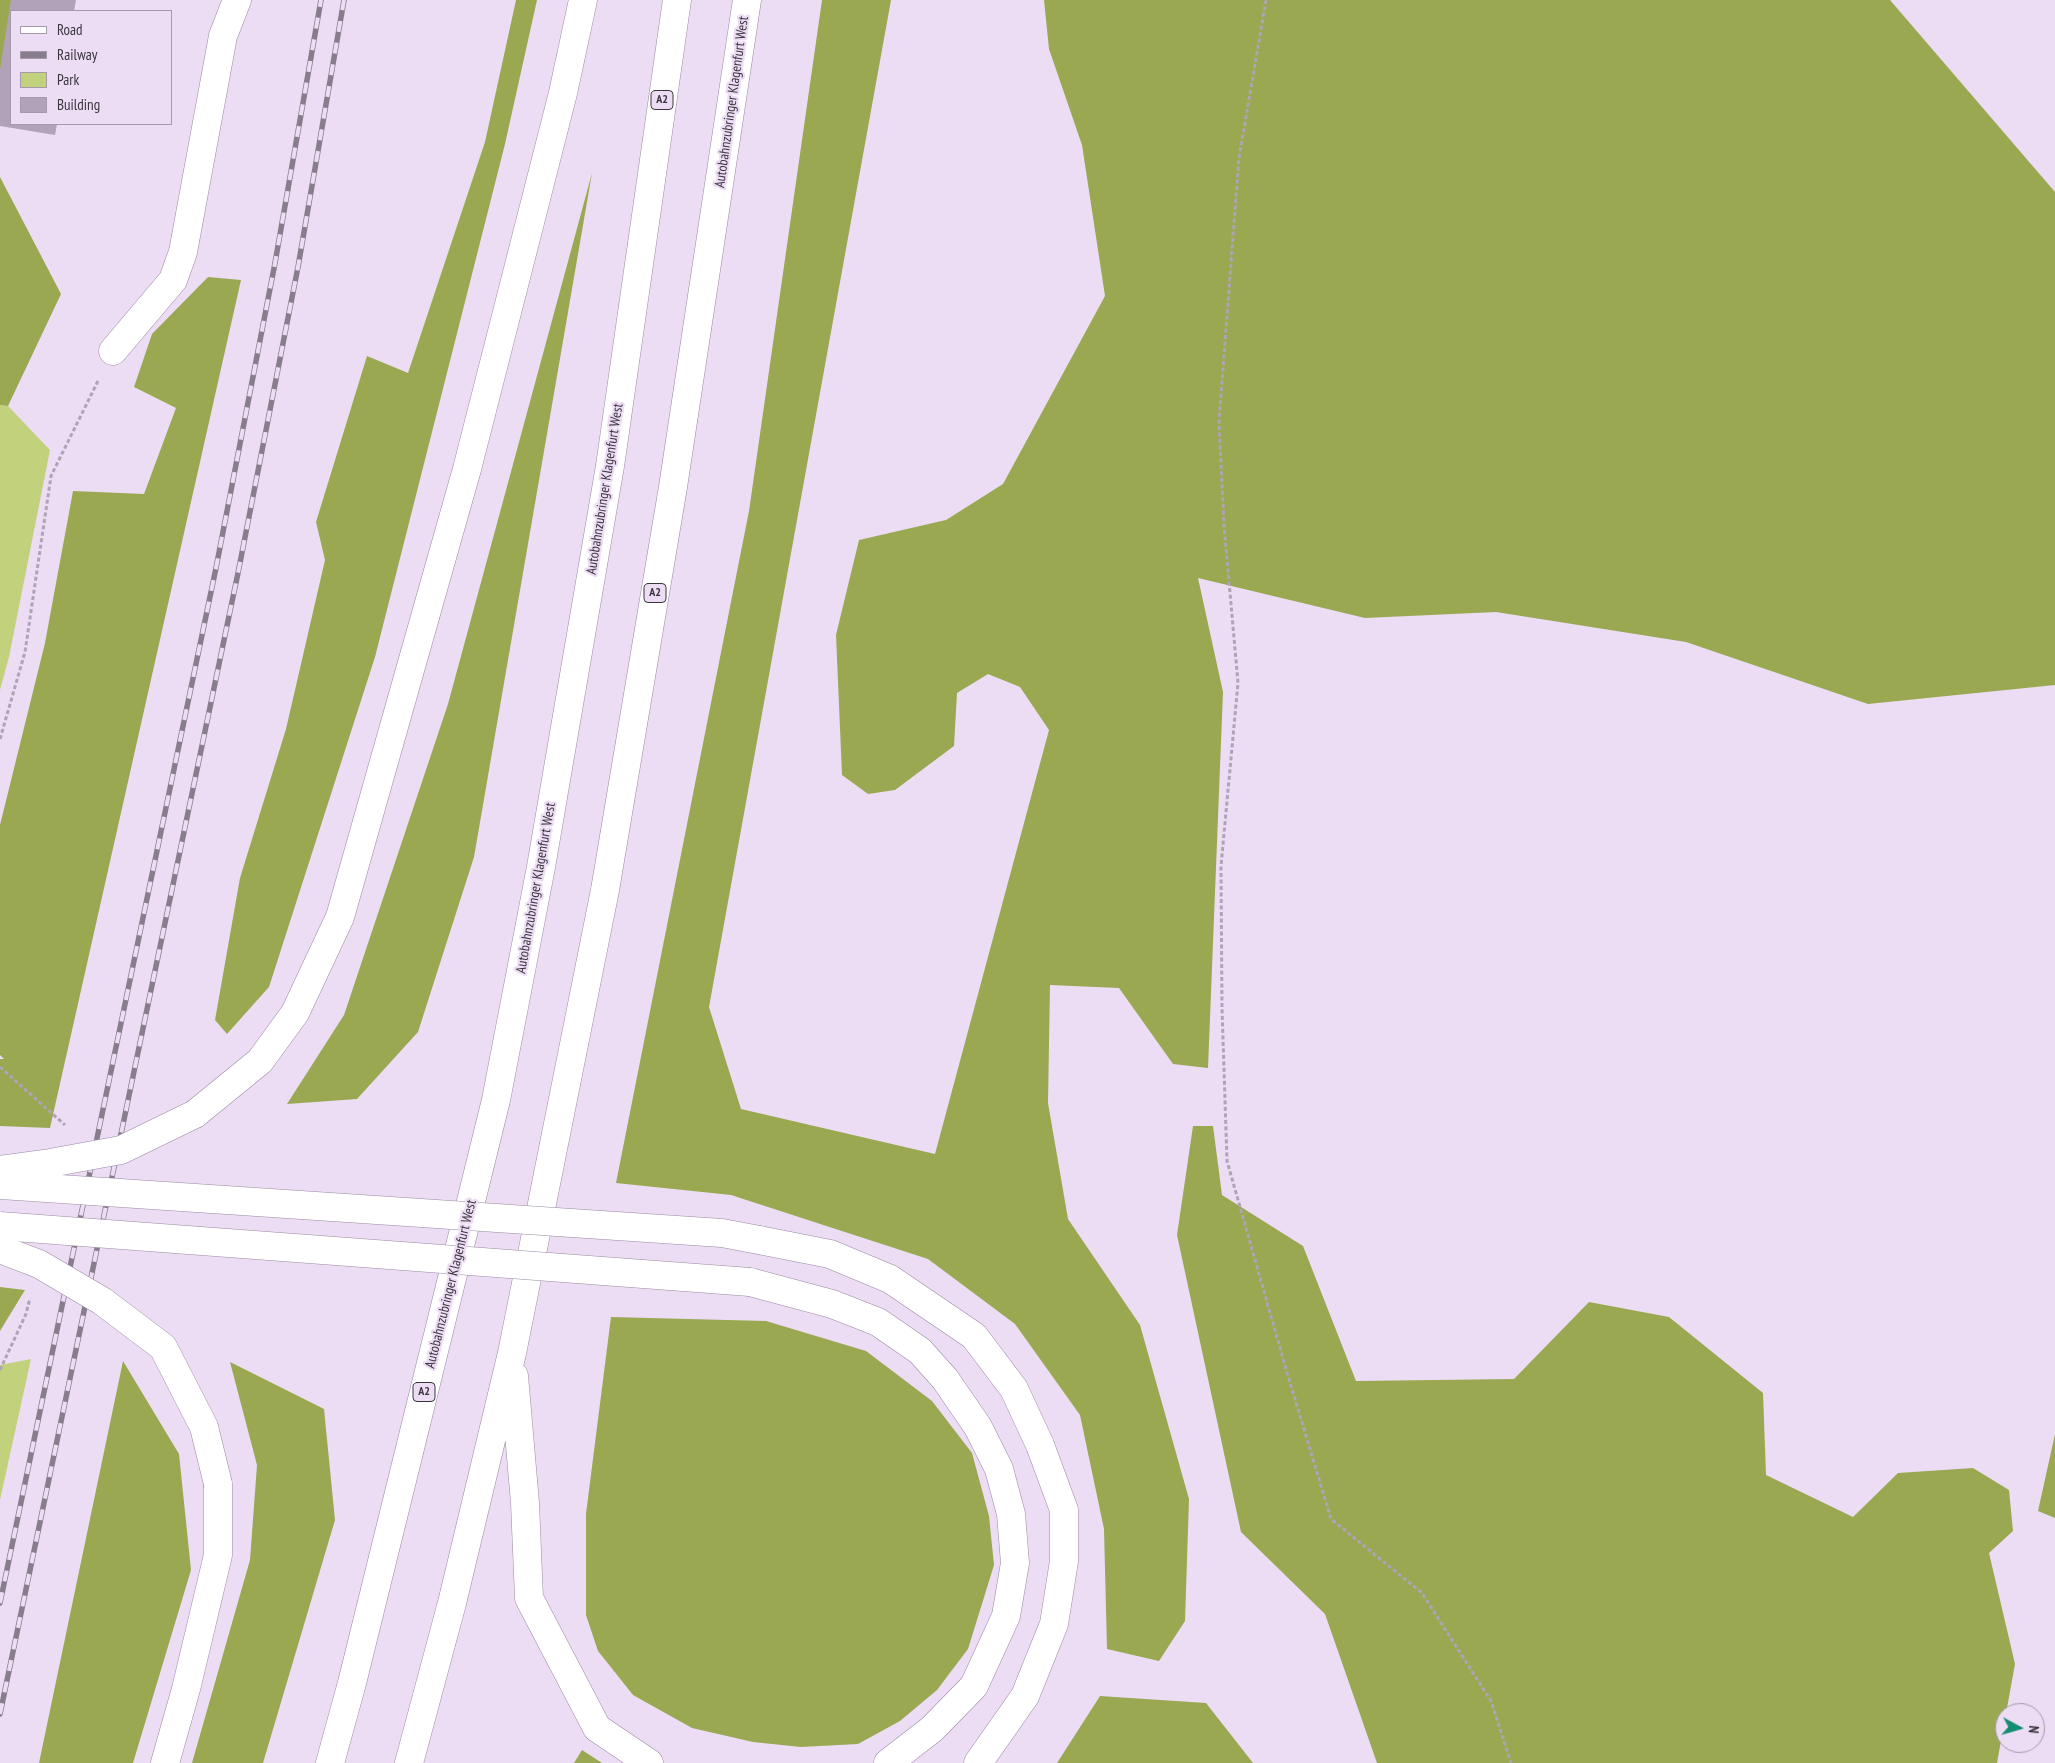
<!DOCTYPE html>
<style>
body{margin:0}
#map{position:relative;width:2055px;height:1763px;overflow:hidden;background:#ecddf5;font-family:"PT Sans Narrow",sans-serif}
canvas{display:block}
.legend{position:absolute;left:10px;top:10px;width:162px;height:115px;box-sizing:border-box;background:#ecddf5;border:1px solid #a599ab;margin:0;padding:6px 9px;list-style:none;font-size:15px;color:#3a343d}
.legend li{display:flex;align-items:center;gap:10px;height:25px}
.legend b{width:25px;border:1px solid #a599ab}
.north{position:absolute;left:1995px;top:1703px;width:50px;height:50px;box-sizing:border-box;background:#ecddf5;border:1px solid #a599ab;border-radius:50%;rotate:96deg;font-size:14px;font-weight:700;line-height:20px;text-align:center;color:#3a343d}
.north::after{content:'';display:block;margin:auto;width:18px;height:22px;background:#148e71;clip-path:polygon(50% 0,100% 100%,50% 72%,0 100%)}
</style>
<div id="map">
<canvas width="2055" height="1763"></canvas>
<ul class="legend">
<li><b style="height:6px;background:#fff"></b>Road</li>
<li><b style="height:6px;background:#877d8c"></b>Railway</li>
<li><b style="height:14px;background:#c2d27c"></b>Park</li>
<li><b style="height:14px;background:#b1a2b9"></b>Building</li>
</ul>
<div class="north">N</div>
</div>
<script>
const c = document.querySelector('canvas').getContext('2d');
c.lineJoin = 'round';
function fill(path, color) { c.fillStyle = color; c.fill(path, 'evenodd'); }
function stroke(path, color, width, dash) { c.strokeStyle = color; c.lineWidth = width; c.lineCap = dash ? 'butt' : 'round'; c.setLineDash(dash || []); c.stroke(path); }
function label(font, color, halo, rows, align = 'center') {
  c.font = font + ' "PT Sans Narrow",sans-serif'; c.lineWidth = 4.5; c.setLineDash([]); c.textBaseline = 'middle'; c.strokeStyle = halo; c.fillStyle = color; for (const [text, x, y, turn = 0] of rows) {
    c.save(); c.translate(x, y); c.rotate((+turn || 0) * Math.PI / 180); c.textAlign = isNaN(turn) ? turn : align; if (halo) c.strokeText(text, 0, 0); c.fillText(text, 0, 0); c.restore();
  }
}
const green = new Path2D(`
 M0 405 8 406 50 450 9 657 0 690Z
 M31 1359 0 1500V1365Z`);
const forest = new Path2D(`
 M0 0H12L22 6 21 11H11V63L0 120Z
 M516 0H537L505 144 375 657 269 987 227 1034 215 1020 240 878 286 729 325 560 316 522 367 356 408 373 485 142Z
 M822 0H891L709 1007 741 1109 935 1154 1049 730 1020 687 988 674 957 693 954 746 895 790 868 794 842 775 836 635 859 540 946 520 1003 484 1105 296 1082 145 1049 49 1044 0H1890L2055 192V685L1868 704 1686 642 1496 612 1365 618 1198 578 1223 692 1208 1068 1173 1064 1119 988 1050 985 1048 1103 1068 1219 1140 1325 1189 1499 1185 1621 1159 1661 1107 1649 1104 1529 1080 1415 1015 1324 928 1259 731 1195 616 1183 749 511Z
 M592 173 474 857 418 1032 357 1099 287 1104 344 1015 448 704Z
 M0 177 61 294 8 406 0 405Z
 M208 277 241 280 50 1128 0 1126V1059H4L0 1055V825L45 643 73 491 144 494 176 408 134 387 152 334Z
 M1193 1126H1213L1222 1195 1303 1246 1356 1381 1514 1379 1589 1302 1669 1317 1763 1393 1766 1475 1853 1517 1898 1473 1973 1468 2009 1490 2013 1531 1989 1553 2015 1664 1997 1763H1377L1325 1614 1241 1532 1177 1235Z
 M0 1287 25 1290 0 1331Z
 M611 1317 766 1321 866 1351 932 1401 972 1453 989 1516 994 1565 968 1649 937 1690 900 1721 858 1744 801 1747 753 1742 692 1728 633 1695 598 1651 586 1615V1514Z
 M123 1361 179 1454 191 1570 133 1763H39Z
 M230 1362 324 1409 335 1520 263 1763H192L250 1560 257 1465Z
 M2055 1434V1518L2038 1511Z
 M1100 1696 1206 1703 1253 1763H1057Z
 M582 1750 602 1763H574Z`);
const building = new Path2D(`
 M11 0H76L74 11H11V124H57L55 135 0 126V70Z`);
const path = new Path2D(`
 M1266 0 1239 158 1219 422 1224 525 1238 683 1221 866 1222 1008 1227 1161 1286 1369 1331 1519 1422 1593 1491 1701 1511 1763
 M0 739 25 652 51 476 98 381
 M0 1067 65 1125
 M0 1370 26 1314 30 1298`);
const minor = new Path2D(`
 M113 351 173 280 183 252 223 36 237 0`);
const major = new Path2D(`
 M759 1240 830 1254 890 1279 974 1336 1014 1389 1040 1445 1064 1510V1561L1054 1624 1025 1696 978 1763
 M165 1763 186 1689 218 1555V1484`);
const highway = new Path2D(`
 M195 1114 260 1061 295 1013 340 917 467 469 563 93 583 0
 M750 1282 832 1304 878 1322 920 1351 945 1379 978 1427 999 1469 1011 1514 1015 1563 1006 1616 974 1686 932 1729 888 1763
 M514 1376 525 1503 529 1598 597 1728 649 1763
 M330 1763 352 1683 496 1100 541 867 610 466 677 0
 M409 1763 452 1603 512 1353 605 890 673 487 747 0`);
const rail = new Path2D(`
 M0 1603 216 568 275 263 321 0
 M0 1714 238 573 298 267 344 0`);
const majorBridge = new Path2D(`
 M0 1185 722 1233 759 1240
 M0 1249 39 1264 102 1301 163 1347 204 1427 218 1484`);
const highwayBridge = new Path2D(`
 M0 1170 50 1163 121 1150 195 1114
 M0 1226 750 1282`);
const shields = [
 [662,100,22],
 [655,593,22],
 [424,1392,22]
];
const shieldNames = [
 ["A2",662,100],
 ["A2",655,593],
 ["A2",424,1392]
];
const streetNames = [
 ["Autobahnzubringer Klagenfurt West",732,102,-82],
 ["Autobahnzubringer Klagenfurt West",605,489,-81],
 ["Autobahnzubringer Klagenfurt West",536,888,-80],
 ["Autobahnzubringer Klagenfurt West",451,1284,-76]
];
fill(green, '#c2d27c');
fill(forest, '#9aa852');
fill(building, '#b1a2b9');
stroke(minor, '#998aa1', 29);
stroke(major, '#998aa1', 29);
stroke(highway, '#998aa1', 29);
stroke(path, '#afa3b6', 3, [4, 2.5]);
stroke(minor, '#fff', 28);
stroke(major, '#fff', 28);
stroke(highway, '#fff', 28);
stroke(rail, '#877d8c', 5.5);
stroke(rail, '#ecddf5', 4, [11]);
stroke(majorBridge, '#998aa1', 29, []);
stroke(highwayBridge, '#998aa1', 29, []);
stroke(majorBridge, '#fff', 28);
stroke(highwayBridge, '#fff', 28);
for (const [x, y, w] of shields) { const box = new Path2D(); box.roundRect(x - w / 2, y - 9.5, w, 19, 4); c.fillStyle = '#ecddf5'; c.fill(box); stroke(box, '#3a343d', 1); }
label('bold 12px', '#3a343d', null, shieldNames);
label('14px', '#3a343d', '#ecddf5', streetNames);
</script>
